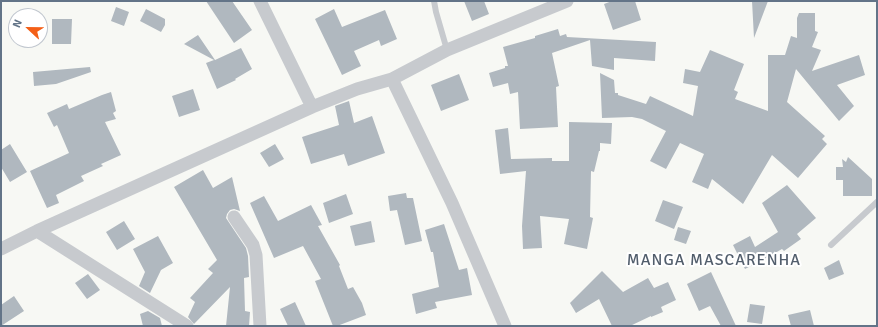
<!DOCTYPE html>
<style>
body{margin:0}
#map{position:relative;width:878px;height:327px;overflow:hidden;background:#f7f8f4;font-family:Signika,sans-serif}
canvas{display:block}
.frame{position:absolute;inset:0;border:2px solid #637488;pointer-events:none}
.north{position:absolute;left:8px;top:8px;width:40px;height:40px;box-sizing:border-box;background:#fff;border:1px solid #c1c7cf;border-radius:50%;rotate:292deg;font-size:11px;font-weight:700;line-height:16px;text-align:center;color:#637488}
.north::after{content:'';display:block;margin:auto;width:14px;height:18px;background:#f45f17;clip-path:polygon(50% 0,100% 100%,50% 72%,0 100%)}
</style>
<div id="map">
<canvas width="878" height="327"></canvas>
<div class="frame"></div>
<div class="north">N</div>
</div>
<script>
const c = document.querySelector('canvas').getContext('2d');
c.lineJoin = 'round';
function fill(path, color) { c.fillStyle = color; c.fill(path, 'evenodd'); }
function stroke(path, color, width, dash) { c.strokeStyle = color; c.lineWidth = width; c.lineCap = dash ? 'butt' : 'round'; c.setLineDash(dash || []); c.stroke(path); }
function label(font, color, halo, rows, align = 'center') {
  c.font = font + ' Signika,sans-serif'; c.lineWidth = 4; c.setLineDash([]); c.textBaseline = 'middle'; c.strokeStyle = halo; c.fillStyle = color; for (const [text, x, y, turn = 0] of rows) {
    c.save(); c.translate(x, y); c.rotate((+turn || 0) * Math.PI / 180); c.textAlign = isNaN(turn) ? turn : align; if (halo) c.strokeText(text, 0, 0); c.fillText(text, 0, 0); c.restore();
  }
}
const building = new Path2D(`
 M206 1H232L252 30 234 43Z
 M464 1H484L489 14 472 21Z
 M612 1H635L641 20 613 30 604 4Z
 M752 1H768L754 38Z
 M116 7 129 12 124 26 111 21Z
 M146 9 165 19V25L161 32 140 21Z
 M334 9 342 27 385 10 397 39 381 46 379 40 354 51 361 66 342 75 315 19Z
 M799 13H815V31L818 32 812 47 821 50 812 71 859 55 865 75 837 85 854 106 839 121 796 69 787 102 825 136 822 139 827 144 798 178 772 155 743 204 712 179 708 189 692 182 704 154 680 143 666 169 650 161 666 131 642 119 632 117 602 118 600 73 614 80 615 93H618V95L646 104 650 96 693 116 698 86 683 83 685 69 700 72 710 50 744 64 734 90 738 92 735 99 768 111V55H785L791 36 797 38V18Z
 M52 19H72L71 44H52Z
 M558 29 560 36 566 34 567 37 656 42 655 61 614 58V70L592 66 590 40 552 53 559 86 556 87 558 127 520 129 518 92 510 94 508 83 493 87 489 73 505 68V66H508L503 47 535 38V36Z
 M198 35 215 60 241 48 252 69 235 79 236 80 217 89 206 63 214 60 184 44Z
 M90 67 91 72 56 84 34 86 33 72Z
 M459 74 469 100 441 111 431 85Z
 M193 89 200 110 179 117 172 96Z
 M111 92 116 111 113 113 116 119 105 122 121 155 101 164 103 166 81 176 84 181 56 195 59 203 47 208 30 171 69 153 57 125 54 127 47 113 67 104 69 109 102 95Z
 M349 101 354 123 372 116 385 153 348 166 344 154 311 164 302 137 339 125 335 106Z
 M569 122 612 123 611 144 600 143V151H599L594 172 591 171 590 217 593 218 587 249 564 244 569 219 540 216 542 248 523 249 522 226 526 171 500 174 495 130 508 128 511 159 552 158V161H569Z
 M10 144 27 172 10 182 1 167V150Z
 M275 144 284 159 269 167 260 153Z
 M848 157 872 179V196H843V180H836V167H843L842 159 846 162Z
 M203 170 213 188 232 177 240 211 234 209 230 210 227 214 226 218 246 248 248 256 249 277 244 278 245 311 250 312 249 326H226L230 287 194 324 188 317 195 302 190 298 213 273 208 269 217 260 174 187Z
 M787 185 816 218 797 234 801 239 784 251 782 249 775 253 774 251V254L745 269 733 245 750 236 755 247 778 232 762 203Z
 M406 193 407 198H413L422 241 405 245 397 210 390 211 388 196Z
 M346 194 353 214 329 223 323 203Z
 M264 196 278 221 311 205 322 225 318 226 340 265 339 266 348 289 353 287 362 303 366 315 337 326H333L315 281 321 279 303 246 274 258 250 203Z
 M663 200 683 207 674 229 655 221Z
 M124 221 135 239 117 250 106 232Z
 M371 221 375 242 355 246 350 226Z
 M444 224 459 270 467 268 472 295 435 302 437 308 416 314 412 294 439 287 433 252H431L425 230Z
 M678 227 691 231 686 244 674 240Z
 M158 236 173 263 161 270 150 293 139 286 145 272 133 249Z
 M839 260 844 274 829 280 824 268Z
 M602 271 623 292 648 278 654 288 668 282 676 300 661 307 663 312 651 317V316L630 326H612L599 299 576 313 570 303Z
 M711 272 736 326H721L710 306 699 311 687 284Z
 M88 274 100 290 87 299 75 283Z
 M14 296 24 311 1 326V305Z
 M295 302 306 326H288L280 309Z
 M750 304 765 306 762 324 747 322Z
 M810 310 814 326H791L788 315Z
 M148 311 160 318 162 326H143L140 314Z`);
const lane = new Path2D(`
 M434 1 436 12 447 50
 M831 245 877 202`);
const street = new Path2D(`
 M260 1 312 107
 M392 79 452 203 505 326
 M234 217 253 245 256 255 260 326
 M37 231 187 326
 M1 249 37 231 312 107 357 89 392 79 447 50 567 1`);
const neighbourhoodNames = [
 ["MANGA MASCARENHA",714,261]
];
fill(building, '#b0b8bf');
stroke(lane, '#c7cace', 6);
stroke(street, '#c7cace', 13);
c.letterSpacing = '1px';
label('16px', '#525e6c', '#fff', neighbourhoodNames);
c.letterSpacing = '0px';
</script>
